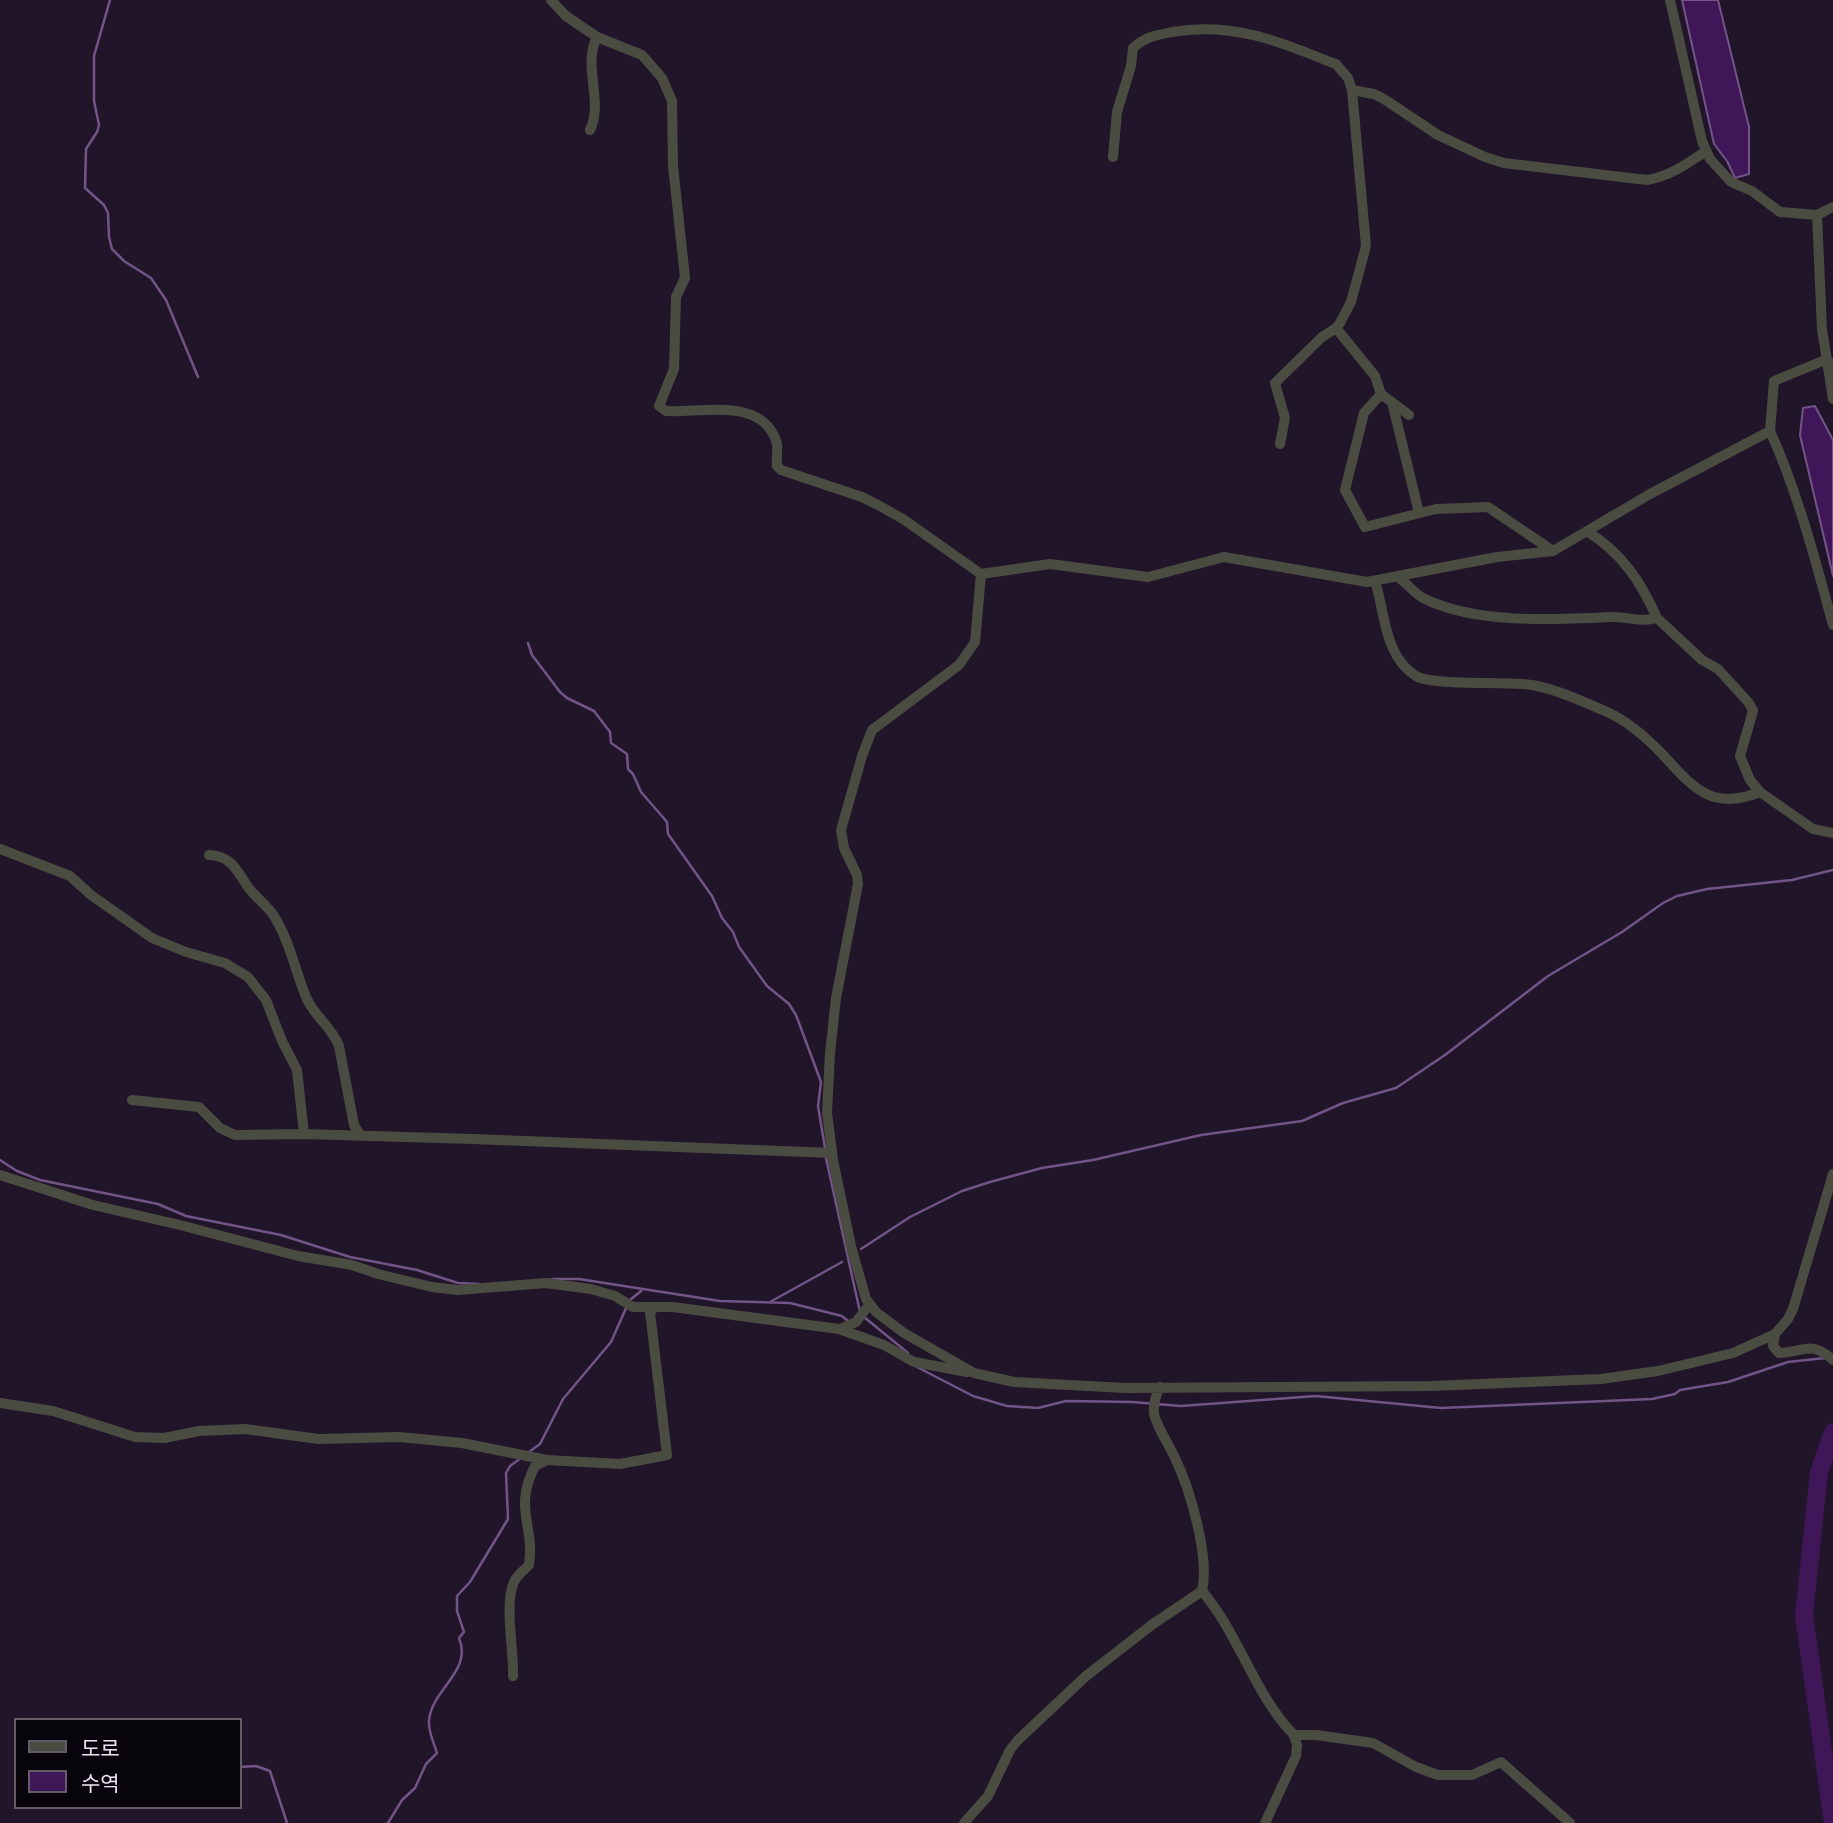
<!DOCTYPE html>
<meta charset="utf-8">
<style>
body{margin:0}
#map{position:relative;width:1833px;height:1823px;overflow:hidden;background:#201529;font-family:Montserrat,"Noto Sans KR",sans-serif}
canvas{display:block}
.legend{position:absolute;left:14px;top:1718px;width:228px;height:91px;box-sizing:border-box;background:#08040b;border:2px solid #625d67;margin:0;padding:9px 12px;list-style:none;font-size:21px;color:#eae2f1}
.legend li{display:flex;align-items:center;gap:14px;height:35px}
.legend b{width:35px;border:2px solid #625d67}
</style>
<div id="map">
<canvas width="1833" height="1823"></canvas>
<ul class="legend">
<li><b style="height:9px;background:#4b4c41"></b>도로</li>
<li><b style="height:19px;background:#3f1759"></b>수역</li>
</ul>
</div>
<script>
const c = document.querySelector('canvas').getContext('2d');
c.lineJoin = 'round';
function fill(path, color) { c.fillStyle = color; c.fill(path, 'evenodd'); }
function stroke(path, color, width, dash) { c.strokeStyle = color; c.lineWidth = width; c.lineCap = dash ? 'butt' : 'round'; c.setLineDash(dash || []); c.stroke(path); }
const water = new Path2D(`
 M1682 0H1718L1749 127V174L1735 178 1727 161 1714 144Z
 M1815 406 1833 440V576L1800 435 1803 408Z`);
const stream = new Path2D(`
 M110 0 94 56V101L99 125 97 132 86 149 85 188 104 205 108 213 109 237 112 249 124 261 151 278 166 300 198 377
 M528 643 532 655 560 692 567 698 594 711 610 732 611 743 627 754 628 769 633 774 641 792 667 822 668 834 712 896 722 918 733 932 739 947 767 986 789 1004 796 1015 821 1082 818 1106 825 1148
 M826 1158 860 1312
 M0 1160 17 1171 40 1180 158 1204 186 1216 281 1235 350 1257 417 1270 458 1283 479 1284
 M861 1249 910 1217 962 1191 990 1182 1042 1168 1093 1160 1201 1135 1302 1121 1343 1103 1396 1088 1445 1055 1548 976 1622 932 1663 903 1677 896 1707 889 1792 880 1833 870
 M552 1279H579L720 1301 790 1303 842 1316 848 1321
 M630 1300 641 1291
 M770 1302 842 1262
 M864 1317 908 1353
 M917 1367 973 1396 1007 1406 1038 1408 1066 1401 1132 1402 1181 1406 1316 1396 1441 1408 1652 1399 1675 1394 1680 1390 1728 1382 1788 1362 1825 1358
 M529 1452 540 1444 563 1399 611 1342 627 1306
 M240 1767 256 1766 270 1771 287 1823
 M388 1823 402 1800 415 1788 426 1764 437 1753C434 1743 428 1732 429 1721 431 1689 473 1672 459 1638L464 1632 457 1611V1596L470 1582 508 1519 506 1473 510 1466 521 1458`);
const river = new Path2D(`
 M1833 1823 1804 1615 1819 1472 1833 1432`);
const minor = new Path2D(`
 M551 0 566 16 597 37 642 55 662 78 672 101 673 166 685 278 676 297 674 369 659 406 666 411C702 413 764 396 777 444 778 451 776 459 777 466L781 470 862 497 878 505 903 519 981 574 1050 564 1148 577 1224 557 1367 582 1497 557 1553 551 1650 494 1770 431 1774 381 1825 360 1833 364
 M1670 0 1702 141 1710 159 1731 182 1752 191 1780 212 1817 215
 M1352 90 1374 94 1384 99 1438 135 1485 157 1504 163 1647 180C1670 176 1687 164 1706 151
 M590 130C604 101 582 66 597 37
 M1113 157 1117 112 1131 66 1133 48C1145 37 1156 35 1172 32 1230 22 1277 40 1330 62L1336 64 1348 78 1352 90 1366 246 1351 302 1340 323 1336 328 1322 337 1275 383 1285 418 1280 444
 M1833 207 1817 215 1822 329 1833 399
 M1336 328 1375 376 1381 394 1364 413 1345 490 1365 527 1436 509 1488 507 1553 551
 M1381 394 1409 415
 M1392 402 1419 513
 M1770 431C1798 493 1815 559 1833 625
 M981 574 975 642 959 665 872 730 862 756 841 830 844 848 857 875 858 884 836 998 830 1053 827 1113 833 1160 851 1246 866 1299 876 1312 904 1333 974 1373 1014 1382 1125 1388 1432 1386 1601 1379 1658 1371 1733 1353 1775 1334 1788 1319 1793 1309 1833 1174
 M1398 577C1407 583 1414 593 1423 598 1474 624 1553 620 1609 617 1626 616 1639 623 1657 618 1641 582 1622 553 1588 532
 M1375 581C1385 612 1384 656 1416 676 1432 686 1507 681 1532 685 1556 689 1584 702 1607 712 1628 721 1649 740 1665 757 1694 789 1713 811 1760 792
 M1657 618 1702 660 1718 669 1749 703 1753 711 1740 756 1750 780 1760 792 1813 829 1833 833
 M0 849 70 876 91 895 152 938 186 952 225 963 248 977 266 1000 282 1041 297 1070 304 1134
 M209 855C232 856 237 871 248 887 256 898 267 905 274 916 290 942 295 970 306 997 313 1015 332 1027 339 1046L354 1125 361 1136
 M132 1100 199 1107 220 1128 235 1135 304 1134 473 1139 832 1153
 M0 1175 93 1205 180 1225 298 1256 352 1265 378 1274 432 1287 458 1290 546 1283 591 1289 615 1296 633 1307H673L839 1329 884 1345 914 1362 967 1372
 M840 1329 856 1322 869 1305
 M1775 1334 1773 1346 1779 1353C1804 1352 1811 1340 1833 1360
 M0 1403 53 1411 135 1437 164 1438 199 1431 245 1429 319 1439 399 1437 462 1443 547 1460
 M1202 1591C1239 1634 1254 1694 1294 1735H1316L1373 1743 1416 1767 1438 1775H1472L1501 1762 1570 1823
 M513 1676C514 1650 504 1604 514 1582 517 1575 524 1570 529 1565 535 1525 513 1509 535 1466L547 1460 620 1464 667 1455 650 1312 654 1308
 M964 1823 988 1796 1010 1750 1018 1740 1086 1676 1153 1624 1202 1591C1210 1557 1190 1489 1175 1458 1170 1446 1155 1424 1154 1413 1153 1405 1156 1394 1160 1387
 M1265 1823 1296 1756 1297 1745 1294 1735`);
fill(water, '#3f1759');
stroke(water, '#725487', 2);
stroke(stream, '#725487', 2.5);
stroke(river, '#3f1759', 18);
stroke(minor, '#4b4c41', 10);
</script>
